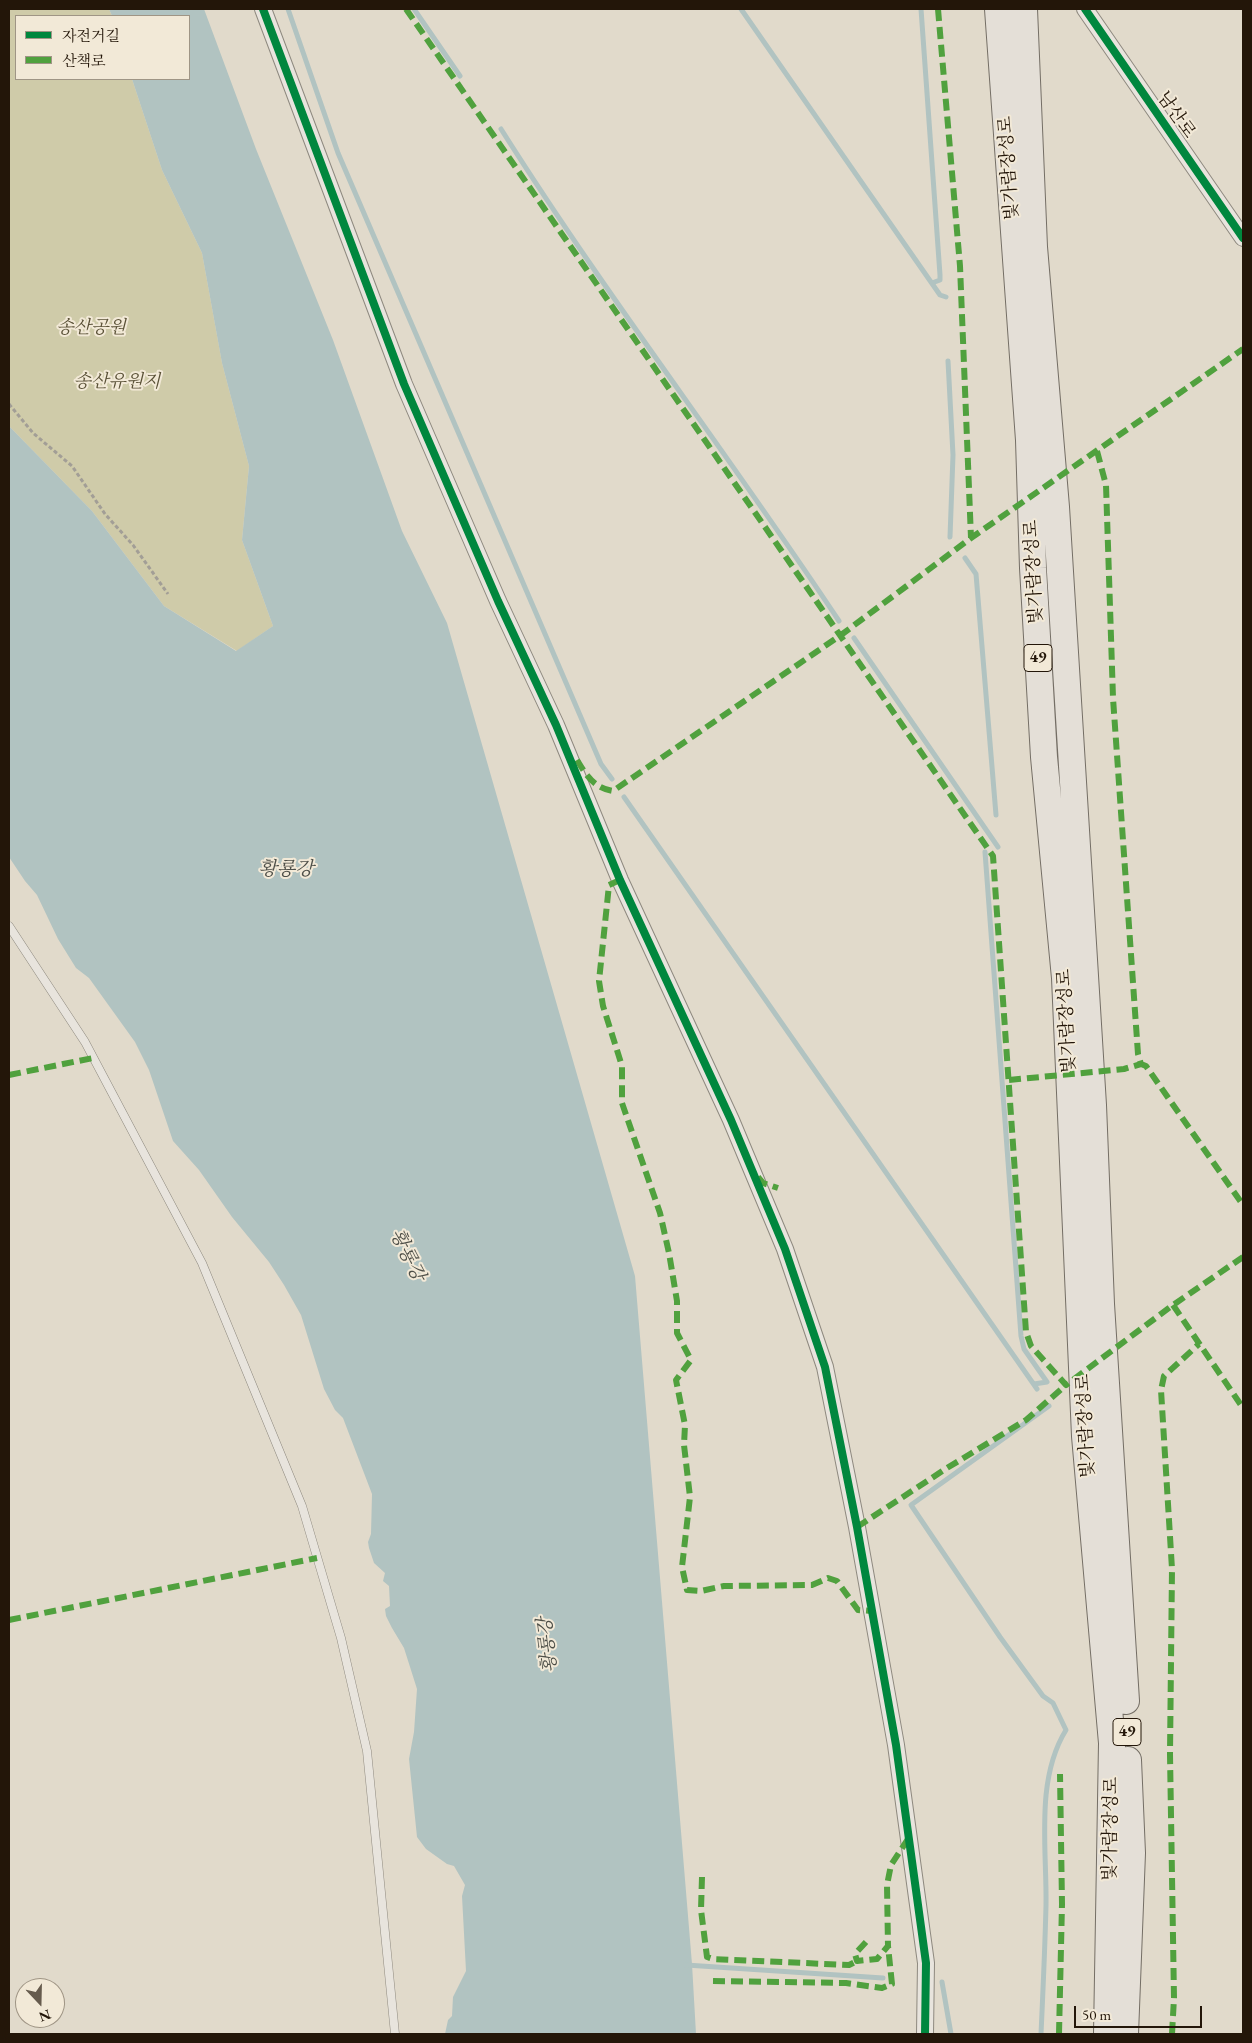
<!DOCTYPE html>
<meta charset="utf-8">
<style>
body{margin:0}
#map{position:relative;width:1252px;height:2043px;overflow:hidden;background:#e1dacb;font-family:"EB Garamond","Noto Serif KR",serif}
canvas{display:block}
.frame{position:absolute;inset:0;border:10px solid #231609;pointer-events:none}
.legend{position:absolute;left:15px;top:15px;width:175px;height:65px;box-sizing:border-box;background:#f2e9d7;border:1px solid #9f9585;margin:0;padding:6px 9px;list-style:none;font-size:15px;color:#231609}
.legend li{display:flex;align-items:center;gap:10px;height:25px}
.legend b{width:25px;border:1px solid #9f9585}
.north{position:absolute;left:15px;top:1978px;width:50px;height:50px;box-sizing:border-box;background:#f2e9d7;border:1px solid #9f9585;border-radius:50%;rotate:159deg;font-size:14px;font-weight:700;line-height:20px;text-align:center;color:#231609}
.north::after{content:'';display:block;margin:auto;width:18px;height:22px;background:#665b4d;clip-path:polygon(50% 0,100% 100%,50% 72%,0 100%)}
.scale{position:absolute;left:1074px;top:2006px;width:128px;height:22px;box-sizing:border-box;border:2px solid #231609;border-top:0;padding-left:6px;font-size:15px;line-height:18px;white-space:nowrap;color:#231609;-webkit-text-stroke:4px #f2e9d7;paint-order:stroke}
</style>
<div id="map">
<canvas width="1252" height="2043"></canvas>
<div class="frame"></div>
<ul class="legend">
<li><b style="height:6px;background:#00873e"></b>자전거길</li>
<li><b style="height:6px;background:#50a13e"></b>산책로</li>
</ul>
<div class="north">N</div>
<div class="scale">50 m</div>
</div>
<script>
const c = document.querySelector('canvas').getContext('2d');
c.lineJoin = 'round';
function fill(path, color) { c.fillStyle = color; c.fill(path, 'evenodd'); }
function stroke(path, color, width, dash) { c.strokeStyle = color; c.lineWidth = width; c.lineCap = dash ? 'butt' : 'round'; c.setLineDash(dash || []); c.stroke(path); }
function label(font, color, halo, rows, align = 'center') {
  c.font = font + ' "EB Garamond","Noto Serif KR",serif'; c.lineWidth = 4; c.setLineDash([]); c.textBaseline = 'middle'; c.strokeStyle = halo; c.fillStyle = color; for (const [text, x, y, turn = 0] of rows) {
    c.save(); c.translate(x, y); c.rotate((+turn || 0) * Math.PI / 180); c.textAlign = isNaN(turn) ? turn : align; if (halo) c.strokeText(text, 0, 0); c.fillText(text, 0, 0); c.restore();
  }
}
const green = new Path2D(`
 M9 9H109L112 16H16V79H132L162 170 202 253 222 363 249 466 242 540 273 626 237 651 164 606 92 511 9 426Z`);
const water = new Path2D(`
 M109 9H204L256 149 333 340 402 531 447 623 635 1276 692 1964 696 2034H445L448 2020 452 2016 453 1997 466 1971 462 1896 465 1885 454 1866 447 1864 426 1849 417 1837 409 1759 414 1732 417 1689 404 1648 392 1628 386 1616 385 1609 390 1606 389 1586 383 1581 385 1573 374 1563 369 1548 368 1542 371 1534 372 1494 343 1418 335 1410 324 1389 301 1315 284 1285 269 1262 232 1217 199 1170 173 1141 149 1070 135 1042 89 978 76 968 58 939 37 895 25 881 9 857V426L92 511 164 606 236 651 273 626 242 540 249 466 222 363 202 253 162 170 132 79H189V16H112Z`);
const stream = new Path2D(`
 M288 9 338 153 601 764 612 779
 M414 9 460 76
 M741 9 940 295 946 297
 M921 9 940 275V280L932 283
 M501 129C607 297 729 455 839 621
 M948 361 953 455 950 537
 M965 558 976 574 996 815
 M854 638 998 847
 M624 797 1037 1389
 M985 852 1021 1336 1024 1349 1047 1382 1034 1384
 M686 1965 883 1978
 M942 1982 951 2034
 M1041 2034C1043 1991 1045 1948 1046 1905 1047 1849 1035 1780 1066 1730L1053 1703 1043 1696 1000 1637 911 1505 1049 1406`);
const path = new Path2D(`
 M9 404 33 433 72 466 105 514 133 545 168 594`);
const service = new Path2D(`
 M9 926 85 1042 202 1263 302 1506 341 1638 367 1751 395 2034`);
const minor = new Path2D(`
 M263 9 404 384 498 601 556 725 620 880 731 1120 785 1249 825 1367 857 1527 896 1745 926 1963 925 2034
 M1085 9 1243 238`);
const trunk = new Path2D(`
 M998 9 1029 440 1033 568 1044 757 1065 978 1085 1436 1112 1743 1107 2034
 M1024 9 1034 247 1056 507 1093 1105 1101 1304 1126 1701
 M1125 2034 1132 1853 1128 1760`);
const quiet = new Path2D(`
 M406 9 993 856 1026 1332 1031 1346 1066 1385 1173 1305 1243 1257
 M938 9 960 266 971 538
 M1097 451 1106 485 1113 698 1138 1054 1141 1064 1146 1066 1243 1205
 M577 760C586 775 594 788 613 791L841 635 971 538 1243 349
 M620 880 609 885 599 981 603 1006 622 1066V1103L660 1213 669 1253 677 1301V1333L691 1360 676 1380 685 1425 684 1445 690 1497 682 1567 687 1590 701 1591 724 1586 812 1585 828 1578 837 1581 858 1610 872 1611
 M9 1075 93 1058
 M1009 1080 1124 1069 1141 1064
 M758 1177 763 1183 778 1188
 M1173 1305 1243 1408
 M857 1527 947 1468 1026 1420 1066 1385
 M9 1620 317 1558
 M702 1877 701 1910 707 1957 713 1959 849 1965 857 1961
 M866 1942 855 1954 857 1961 877 1959 888 1946 887 1885 891 1865 908 1839
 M713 1981 846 1983 882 1988 892 1984 888 1946
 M1059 2034 1062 1904 1060 1774
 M1172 2034 1174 1998 1170 1754 1172 1569 1161 1390 1164 1376 1199 1344`);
const cycleway = new Path2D(`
 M263 9 404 384 498 601 556 725 620 880 731 1120 785 1249 825 1367 857 1527 896 1745 926 1963 925 2034
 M1085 9 1243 238`);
const shields = [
 [1038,658,28],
 [1127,1732,28]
];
const shieldNames = [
 ["49",1038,658],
 ["49",1127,1732]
];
const streetNames = [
 ["남산로",1176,115,55],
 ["빛가람장성로",1009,168,-94],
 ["빛가람장성로",1034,572,-93],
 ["빛가람장성로",1067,1021,-93],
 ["빛가람장성로",1086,1426,-93],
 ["빛가람장성로",1111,1829,-89]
];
const parkNames = [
 ["송산공원",91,328],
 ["송산유원지",117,382]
];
const waterNames = [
 ["황룡강",286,870],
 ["황룡강",407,1255,64],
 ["황룡강",548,1645,-96]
];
fill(green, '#cfcba9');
fill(water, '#b1c3c1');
stroke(stream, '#b1c3c1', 5);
stroke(service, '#8e897f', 9);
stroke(minor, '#8e897f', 18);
stroke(trunk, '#746e65', 28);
stroke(path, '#a29e96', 3, [4, 2.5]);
stroke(service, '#e8e4dd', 8);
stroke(minor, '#e8e4dd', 16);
stroke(trunk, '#e4dfd7', 26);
stroke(quiet, '#50a13e', 6, [12, 6]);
stroke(cycleway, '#00873e', 8);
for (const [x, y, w] of shields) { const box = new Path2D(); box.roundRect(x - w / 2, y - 13.5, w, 27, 4); c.fillStyle = '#f2e9d7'; c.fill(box); stroke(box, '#231609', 1); }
label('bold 16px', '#231609', null, shieldNames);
label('18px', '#231609', '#f2e9d7', streetNames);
label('italic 18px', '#5a5137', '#f2e9d7', parkNames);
label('italic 19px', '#4e4f48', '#f2e9d7', waterNames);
</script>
